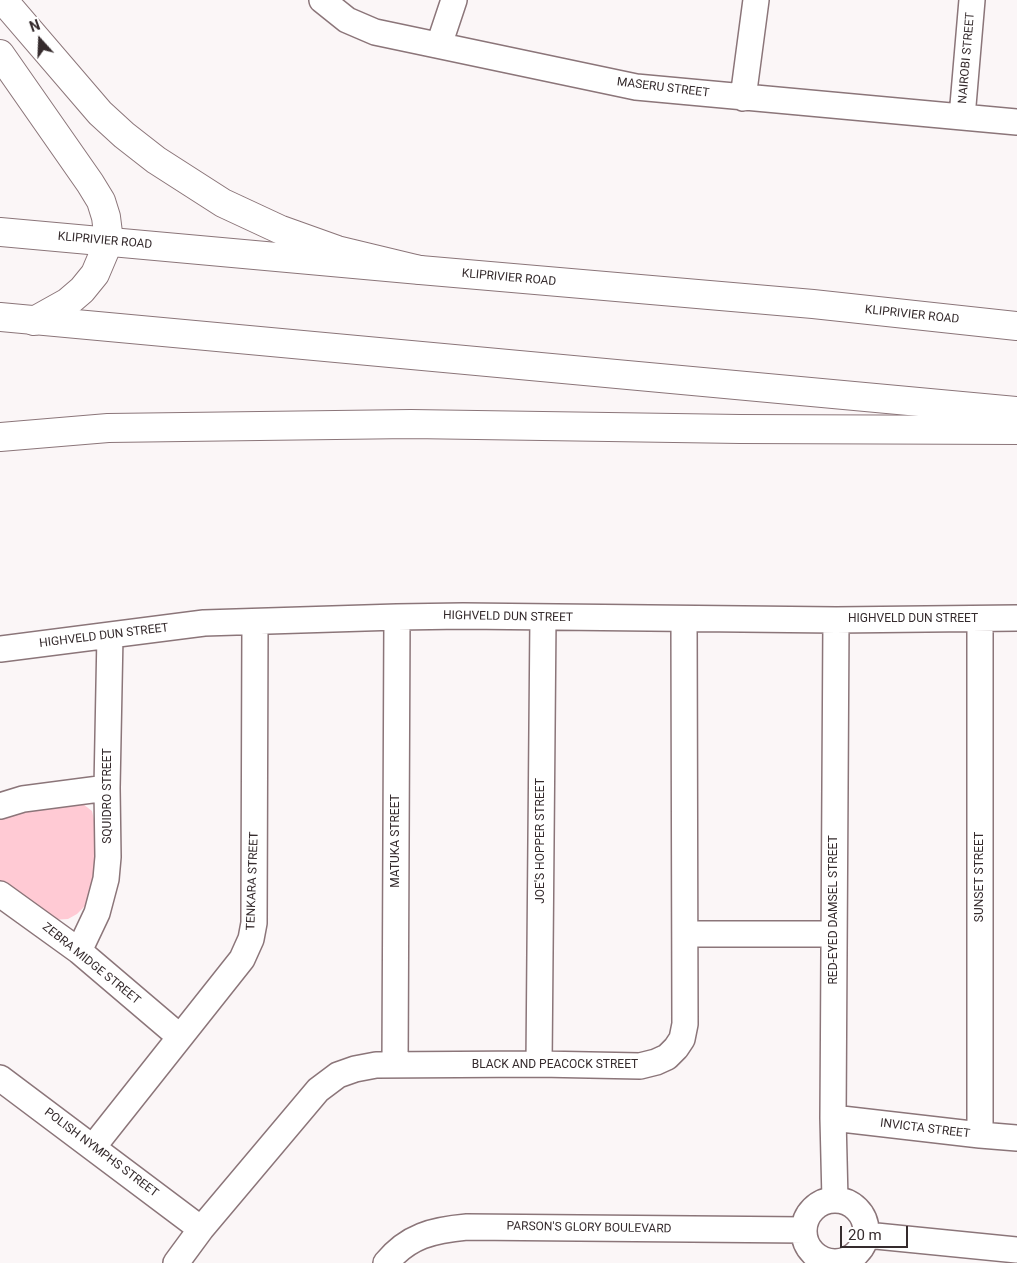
<!DOCTYPE html>
<style>
body{margin:0}
#map{position:relative;width:1017px;height:1263px;overflow:hidden;background:#fbf6f7;font-family:Roboto,sans-serif}
canvas{display:block}
.north{position:absolute;left:15px;top:15px;width:50px;height:50px;-webkit-text-stroke:4px #fff;paint-order:stroke;rotate:340deg;font-size:14px;font-weight:700;line-height:20px;text-align:center;color:#352b2d}
.north::after{content:'';display:block;margin:auto;width:18px;height:22px;background:#352b2d;clip-path:polygon(50% 0,100% 100%,50% 72%,0 100%)}
.scale{position:absolute;left:840px;top:1226px;width:68px;height:22px;box-sizing:border-box;border:2px solid #352b2d;border-top:0;padding-left:6px;font-size:15px;line-height:18px;white-space:nowrap;color:#352b2d;-webkit-text-stroke:4px #fff;paint-order:stroke}
</style>
<div id="map">
<canvas width="1017" height="1263"></canvas>
<div class="north">N</div>
<div class="scale">20 m</div>
</div>
<script>
const c = document.querySelector('canvas').getContext('2d');
c.lineJoin = 'round';
function fill(path, color) { c.fillStyle = color; c.fill(path, 'evenodd'); }
function stroke(path, color, width, dash) { c.strokeStyle = color; c.lineWidth = width; c.lineCap = dash ? 'butt' : 'round'; c.setLineDash(dash || []); c.stroke(path); }
function label(font, color, halo, rows, align = 'center') {
  c.font = font + ' Roboto,sans-serif'; c.lineWidth = 5; c.setLineDash([]); c.textBaseline = 'middle'; c.strokeStyle = halo; c.fillStyle = color; for (const [text, x, y, turn = 0] of rows) {
    c.save(); c.translate(x, y); c.rotate((+turn || 0) * Math.PI / 180); c.textAlign = isNaN(turn) ? turn : align; if (halo) c.strokeText(text, 0, 0); c.fillText(text, 0, 0); c.restore();
  }
}
const green = new Path2D(`
 M79 801 92 811 97 832 94 889 87 904 77 914 68 919 51 920 0 885V813Z`);
const minor = new Path2D(`
 M322 0 347 20 375 32 636 87 1017 122
 M439 45 454 0
 M743 98 756 0
 M962 117 972 0
 M0 649 204 623 397 617 463 616 836 620 1017 618
 M0 806 23 799 107 788
 M0 894 79 951 180 1037
 M685 934H834
 M79 951 97 913 106 879 108 857 107 788 110 635
 M539 1064 543 617
 M395 1065 397 617
 M0 1078 201 1229
 M833 1118 980 1135 1017 1138
 M980 1135V619
 M93 1147 242 959 251 939 254 923 255 622
 M804 1231a31 31 0 1 1 62 0a31 31 0 1 1-62 0Z
 M835 1200 833 1118 836 620
 M866 1235 1017 1250
 M176 1263 201 1229 318 1090 338 1075 355 1069 376 1065 539 1064 640 1066 656 1062 667 1057 676 1048 682 1039 685 1024 684 619
 M386 1263C408 1236 433 1230 467 1227L804 1230`);
const secondary = new Path2D(`
 M0 232 420 270 813 304 1017 326
 M0 317 1017 411`);
const motorway = new Path2D(`
 M3 0 100 113 124 135 156 160 223 203 281 230 337 250 420 270
 M0 54 90 183 101 201 106 217 109 241 95 274 82 290 68 302 34 321
 M0 437 108 428 411 424 740 429 1017 430`);
const streetNames = [
 ["NAIROBI STREET",967,58,-85],
 ["MASERU STREET",663,88,7],
 ["KLIPRIVIER ROAD",105,241,5],
 ["KLIPRIVIER ROAD",509,278,5],
 ["KLIPRIVIER ROAD",912,315,6],
 ["HIGHVELD DUN STREET",508,617,1],
 ["HIGHVELD DUN STREET",913,619],
 ["HIGHVELD DUN STREET",104,636,-7],
 ["SQUIDRO STREET",108,796,-90],
 ["MATUKA STREET",396,841,-90],
 ["JOE'S HOPPER STREET",541,841,-90],
 ["SUNSET STREET",980,877,-90],
 ["TENKARA STREET",253,881,-88],
 ["RED-EYED DAMSEL STREET",834,910,-90],
 ["ZEBRA MIDGE STREET",91,964,39],
 ["BLACK AND PEACOCK STREET",555,1065],
 ["INVICTA STREET",925,1129,7],
 ["POLISH NYMPHS STREET",101,1153,37],
 ["PARSON'S GLORY BOULEVARD",589,1228,1]
];
fill(green, '#ffcad4');
stroke(minor, '#8b7579', 28);
stroke(secondary, '#8b7579', 30);
stroke(motorway, '#8b7579', 30);
stroke(minor, '#fff', 25);
stroke(secondary, '#fff', 28);
stroke(motorway, '#fff', 28);
label('12px', '#352b2d', '#fff', streetNames);
</script>
